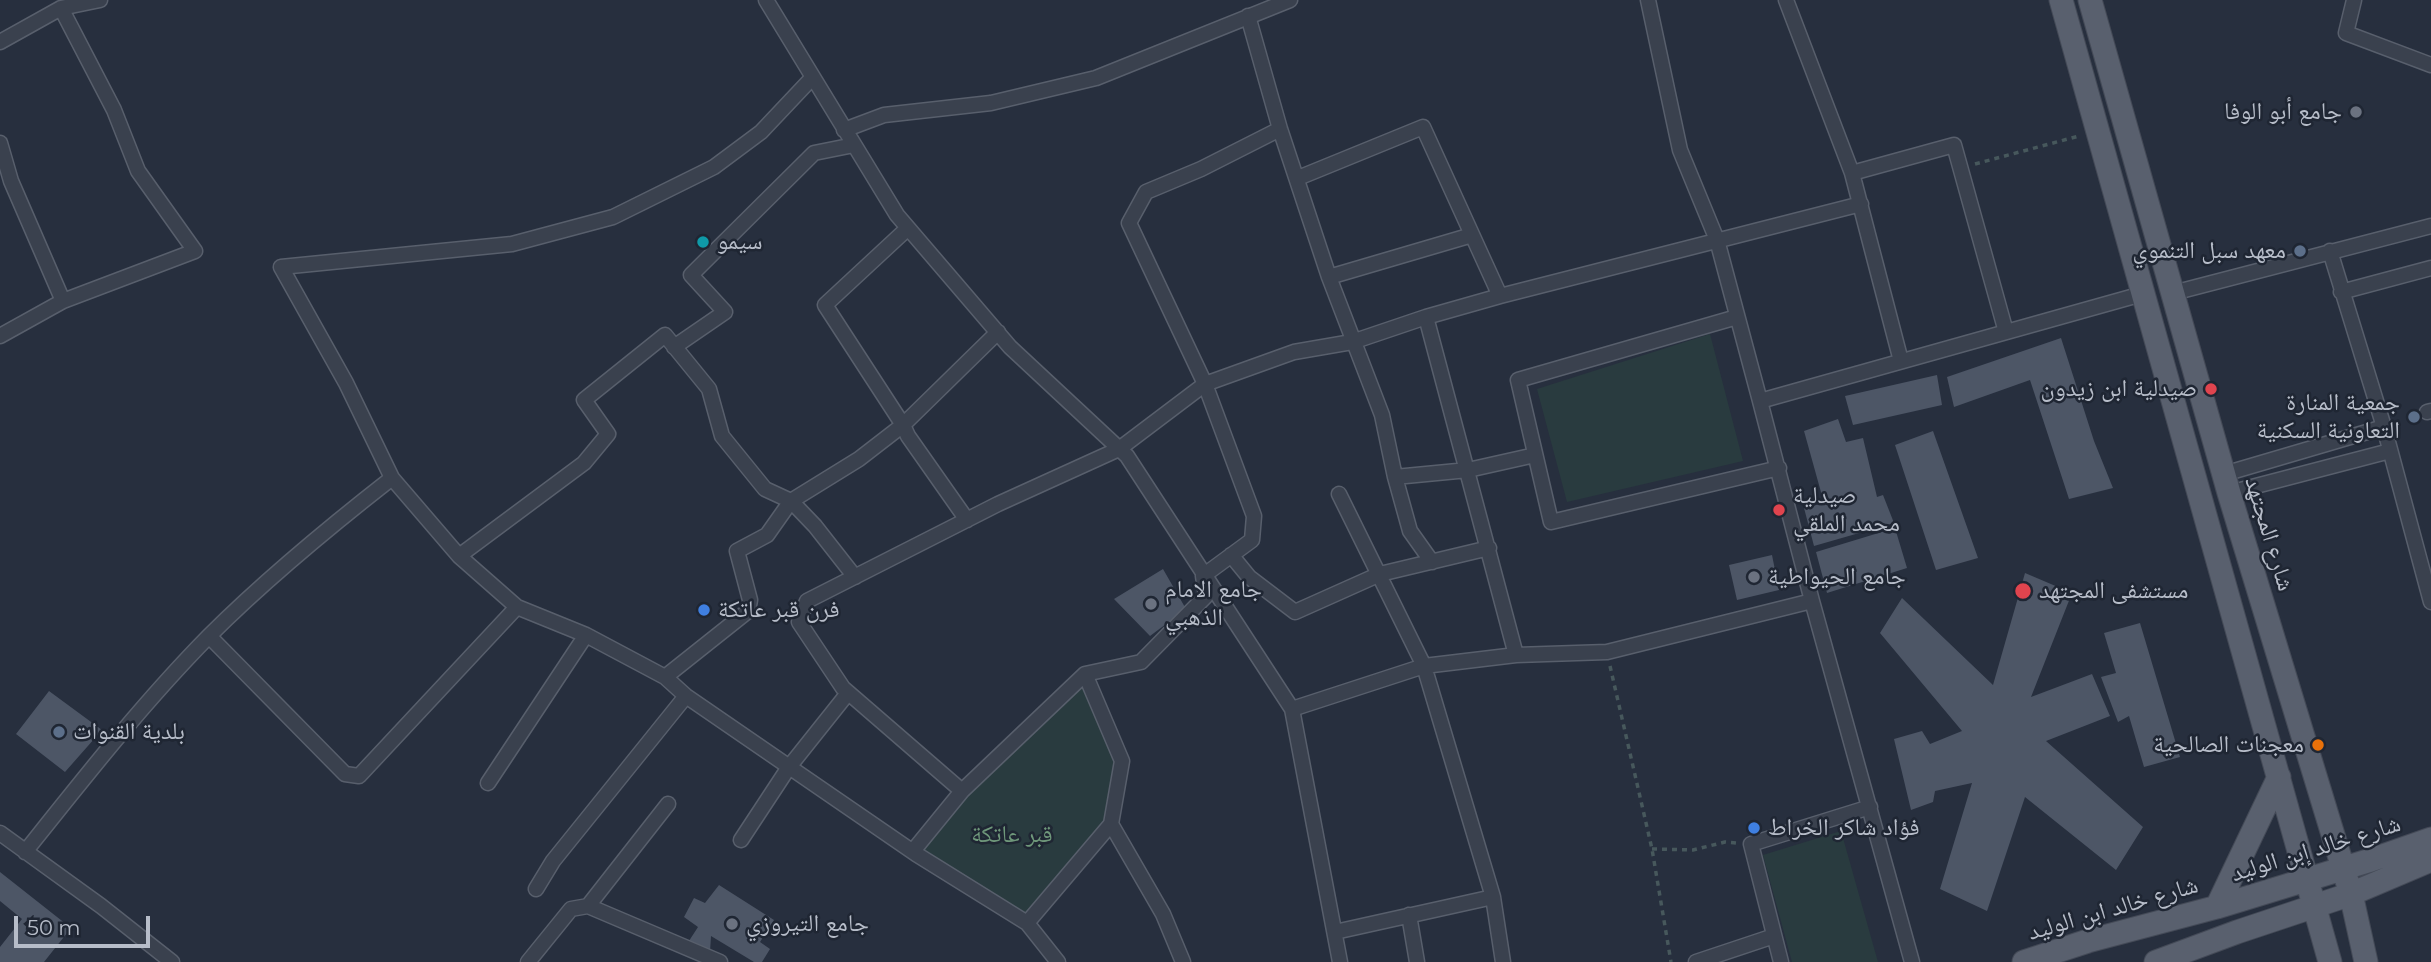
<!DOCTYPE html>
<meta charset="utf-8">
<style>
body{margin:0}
#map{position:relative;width:2431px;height:962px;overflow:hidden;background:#272f3e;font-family:Montserrat,sans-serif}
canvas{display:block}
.scale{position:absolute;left:14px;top:916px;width:136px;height:32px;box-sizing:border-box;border:4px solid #b7bdc9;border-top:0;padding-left:9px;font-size:21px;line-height:24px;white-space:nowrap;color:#b7bdc9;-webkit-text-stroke:5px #1f2633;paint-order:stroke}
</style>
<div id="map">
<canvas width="2431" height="962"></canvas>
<div class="scale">50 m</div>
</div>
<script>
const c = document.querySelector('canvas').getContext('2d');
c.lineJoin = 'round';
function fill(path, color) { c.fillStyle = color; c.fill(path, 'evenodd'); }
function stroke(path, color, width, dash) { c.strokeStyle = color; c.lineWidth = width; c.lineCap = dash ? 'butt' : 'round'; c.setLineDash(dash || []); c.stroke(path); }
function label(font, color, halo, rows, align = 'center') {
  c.font = font + ' Montserrat,"Noto Naskh Arabic",sans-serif'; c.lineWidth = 5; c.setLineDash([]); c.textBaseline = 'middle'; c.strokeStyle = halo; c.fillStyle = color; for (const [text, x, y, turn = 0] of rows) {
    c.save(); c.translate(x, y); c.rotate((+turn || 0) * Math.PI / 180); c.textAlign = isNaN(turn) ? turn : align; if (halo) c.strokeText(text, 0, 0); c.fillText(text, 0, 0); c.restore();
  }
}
const green = new Path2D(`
 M1710 334 1743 461 1567 502 1537 389Z
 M1086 678 1122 761 1111 824 1025 921 917 854 962 791Z
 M1841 831 1878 962H1792L1763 855Z`);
const building = new Path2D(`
 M2061 338 2094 441 2113 488 2069 499 2030 380 1954 407 1947 377Z
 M1937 375 1942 405 1853 425 1845 396Z
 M1838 419 1846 442 1863 438 1877 497 1883 495 1894 523 1814 546 1804 508 1824 503 1804 431Z
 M1933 431 1978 558 1936 570 1895 445Z
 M1895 528 1907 568 1827 593 1816 552Z
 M1772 555 1779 590 1737 600 1729 565Z
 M1163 569 1186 609 1150 636 1114 599Z
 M2025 573 2072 593 2031 697 2092 674 2110 716 2046 741 2143 827 2116 870 2025 797 1987 911 1940 889 1972 783 1935 791 1933 802 1911 810 1894 739 1922 731 1930 744 1962 731 1880 633 1902 598 1993 685Z
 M2140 623 2180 757 2144 767 2129 716 2118 722 2101 677 2116 673 2104 633Z
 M49 691 102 730 65 772 16 734Z
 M0 872 71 928 44 962H0V947L22 919 0 901Z
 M719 885 774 920 760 942 770 949 762 962H754L711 936 710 952 687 944 698 927 684 917 694 898 705 903Z`);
const path = new Path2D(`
 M1975 164 2079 136
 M1610 666 1652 849 1671 962
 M1652 849 1693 850 1725 842 1736 843`);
const minor = new Path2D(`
 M766 0 897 215 1010 347 1127 456 1292 709 1340 962
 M1648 0 1680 150 1717 240 1760 401
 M1786 0 1852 173 1901 361
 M2354 0 2346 33 2431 65
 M1248 16 1280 129 1329 277 1382 415 1395 477 1410 531 1432 562
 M0 42 61 8 100 0
 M812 78 761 132 714 167 613 217 512 244 281 267 346 383 392 478 459 556 517 607 586 635 665 677 686 696 916 854 1027 923 1058 962
 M844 130 884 115 991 103 1096 78 1290 0
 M0 143 11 181 63 301
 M1852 173 1954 145 2006 332
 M1298 178 1423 127 1500 296
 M908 228 825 305 903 425 908 436 967 520
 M2330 251 2384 427 2431 602
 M1329 277 1472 235
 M2341 292 2431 268
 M2173 293 2431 226
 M1426 317 1516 655
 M1737 317 1518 380 1551 522 1779 468
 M0 336 63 301 195 251 138 171 114 110 61 8
 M674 347 725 312 691 275 814 153 854 145
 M2427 412 2431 411
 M2224 474 2384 427
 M1395 477 1468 470 1535 455
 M2229 493 2390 451
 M1339 494 1424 666 1493 897 1503 962
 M1231 555 1249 577 1295 612 1380 574 1489 548
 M459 556 584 463 608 434 584 400 665 335 709 389 722 436 765 489 791 501 815 526 855 577
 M209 636 345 774 359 776 517 607
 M665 677 748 611 750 600 737 551 767 535 791 501 859 459 903 425 998 332
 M1292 709 1424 666 1516 655 1607 652 1812 601
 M488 783 586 635
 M962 791 843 688 799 622 807 601 998 504 1119 449 1205 384 1294 352 1352 342 1426 317 1500 296 1861 204
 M1111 824 1163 914 1183 962
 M0 833 101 906 172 962
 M741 840 789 767 848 693
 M913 851 962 791 1085 674 1141 662 1206 596 1203 576 1252 540 1254 516 1205 384 1129 223 1146 192 1201 169 1280 129
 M25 852C84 778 143 703 209 636 266 579 328 528 392 478
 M536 889 553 861 686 696
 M588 906 668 804
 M1409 915 1417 962
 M1027 923 1111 824 1122 761 1085 674
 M1335 932 1493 897
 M528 962 571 909 588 906 720 962
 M1696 962 1774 936
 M1781 962 1751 844 1870 807
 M1912 962 1812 601 1760 401 2142 294`);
const primary = new Path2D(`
 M2061 0 2330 962
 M2090 0 2229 493 2351 894 2366 962
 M2217 907 2279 777
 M2024 962 2088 941 2217 907 2371 860 2431 839
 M2156 962 2237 932 2351 894 2431 860`);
const markers = [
 [2356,112,7,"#6b7280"],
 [703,242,7,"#0f9aa8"],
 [2300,251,7,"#5c6f8a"],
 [2211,389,7,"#e0444e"],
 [2414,417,7,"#5c6f8a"],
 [1779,510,7,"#e0444e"],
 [1754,577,7,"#6b7280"],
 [2023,591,9,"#e0444e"],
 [1151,604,7,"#6b7280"],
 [704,610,7,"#3f7fe0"],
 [59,732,7,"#5c6f8a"],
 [2318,745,7,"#e8710a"],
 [1754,828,7,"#3f7fe0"],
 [732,924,7,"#6b7280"]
];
const poiNames = [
 ["جامع أبو الوفا",2342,112,"right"],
 ["سيمو",717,242],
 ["معهد سبل التنموي",2286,251,"right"],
 ["صيدلية ابن زيدون",2197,389,"right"],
 ["جمعية المنارة",2400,403,"right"],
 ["التعاونية السكنية",2400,431,"right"],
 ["صيدلية",1793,496],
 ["محمد الملقي",1793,524],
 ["جامع الحيواطية",1768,577],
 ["جامع الامام",1165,590],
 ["الذهبي",1165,618],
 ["مستشفى المجتهد",2039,591],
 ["فرن قبر عاتكة",718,610],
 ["بلدية القنوات",73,732],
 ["معجنات الصالحية",2304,745,"right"],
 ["فؤاد شاكر الخراط",1768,828],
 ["جامع التيروزي",746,924]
];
const streetNames = [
 ["شارع المجتهد",2269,534,73],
 ["شارع خالد إبن الوليد",2316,849,-17],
 ["شارع خالد ابن الوليد",2113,909,-16]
];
const parkNames = [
 ["قبر عاتكة",1012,835]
];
fill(green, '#293b3f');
fill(building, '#4d5666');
stroke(minor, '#585f6c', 17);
stroke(primary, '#444a57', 25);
stroke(path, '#47585c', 3.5, [5, 5]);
stroke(minor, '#3a414e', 14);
stroke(primary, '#59606e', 23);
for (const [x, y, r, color] of markers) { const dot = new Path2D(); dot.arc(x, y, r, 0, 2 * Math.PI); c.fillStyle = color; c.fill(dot); stroke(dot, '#1f2633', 2.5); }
label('24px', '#b7bdc9', '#1f2633', poiNames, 'left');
label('24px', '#b7bdc9', '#1f2633', streetNames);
label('24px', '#6f987b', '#1f2633', parkNames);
</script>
